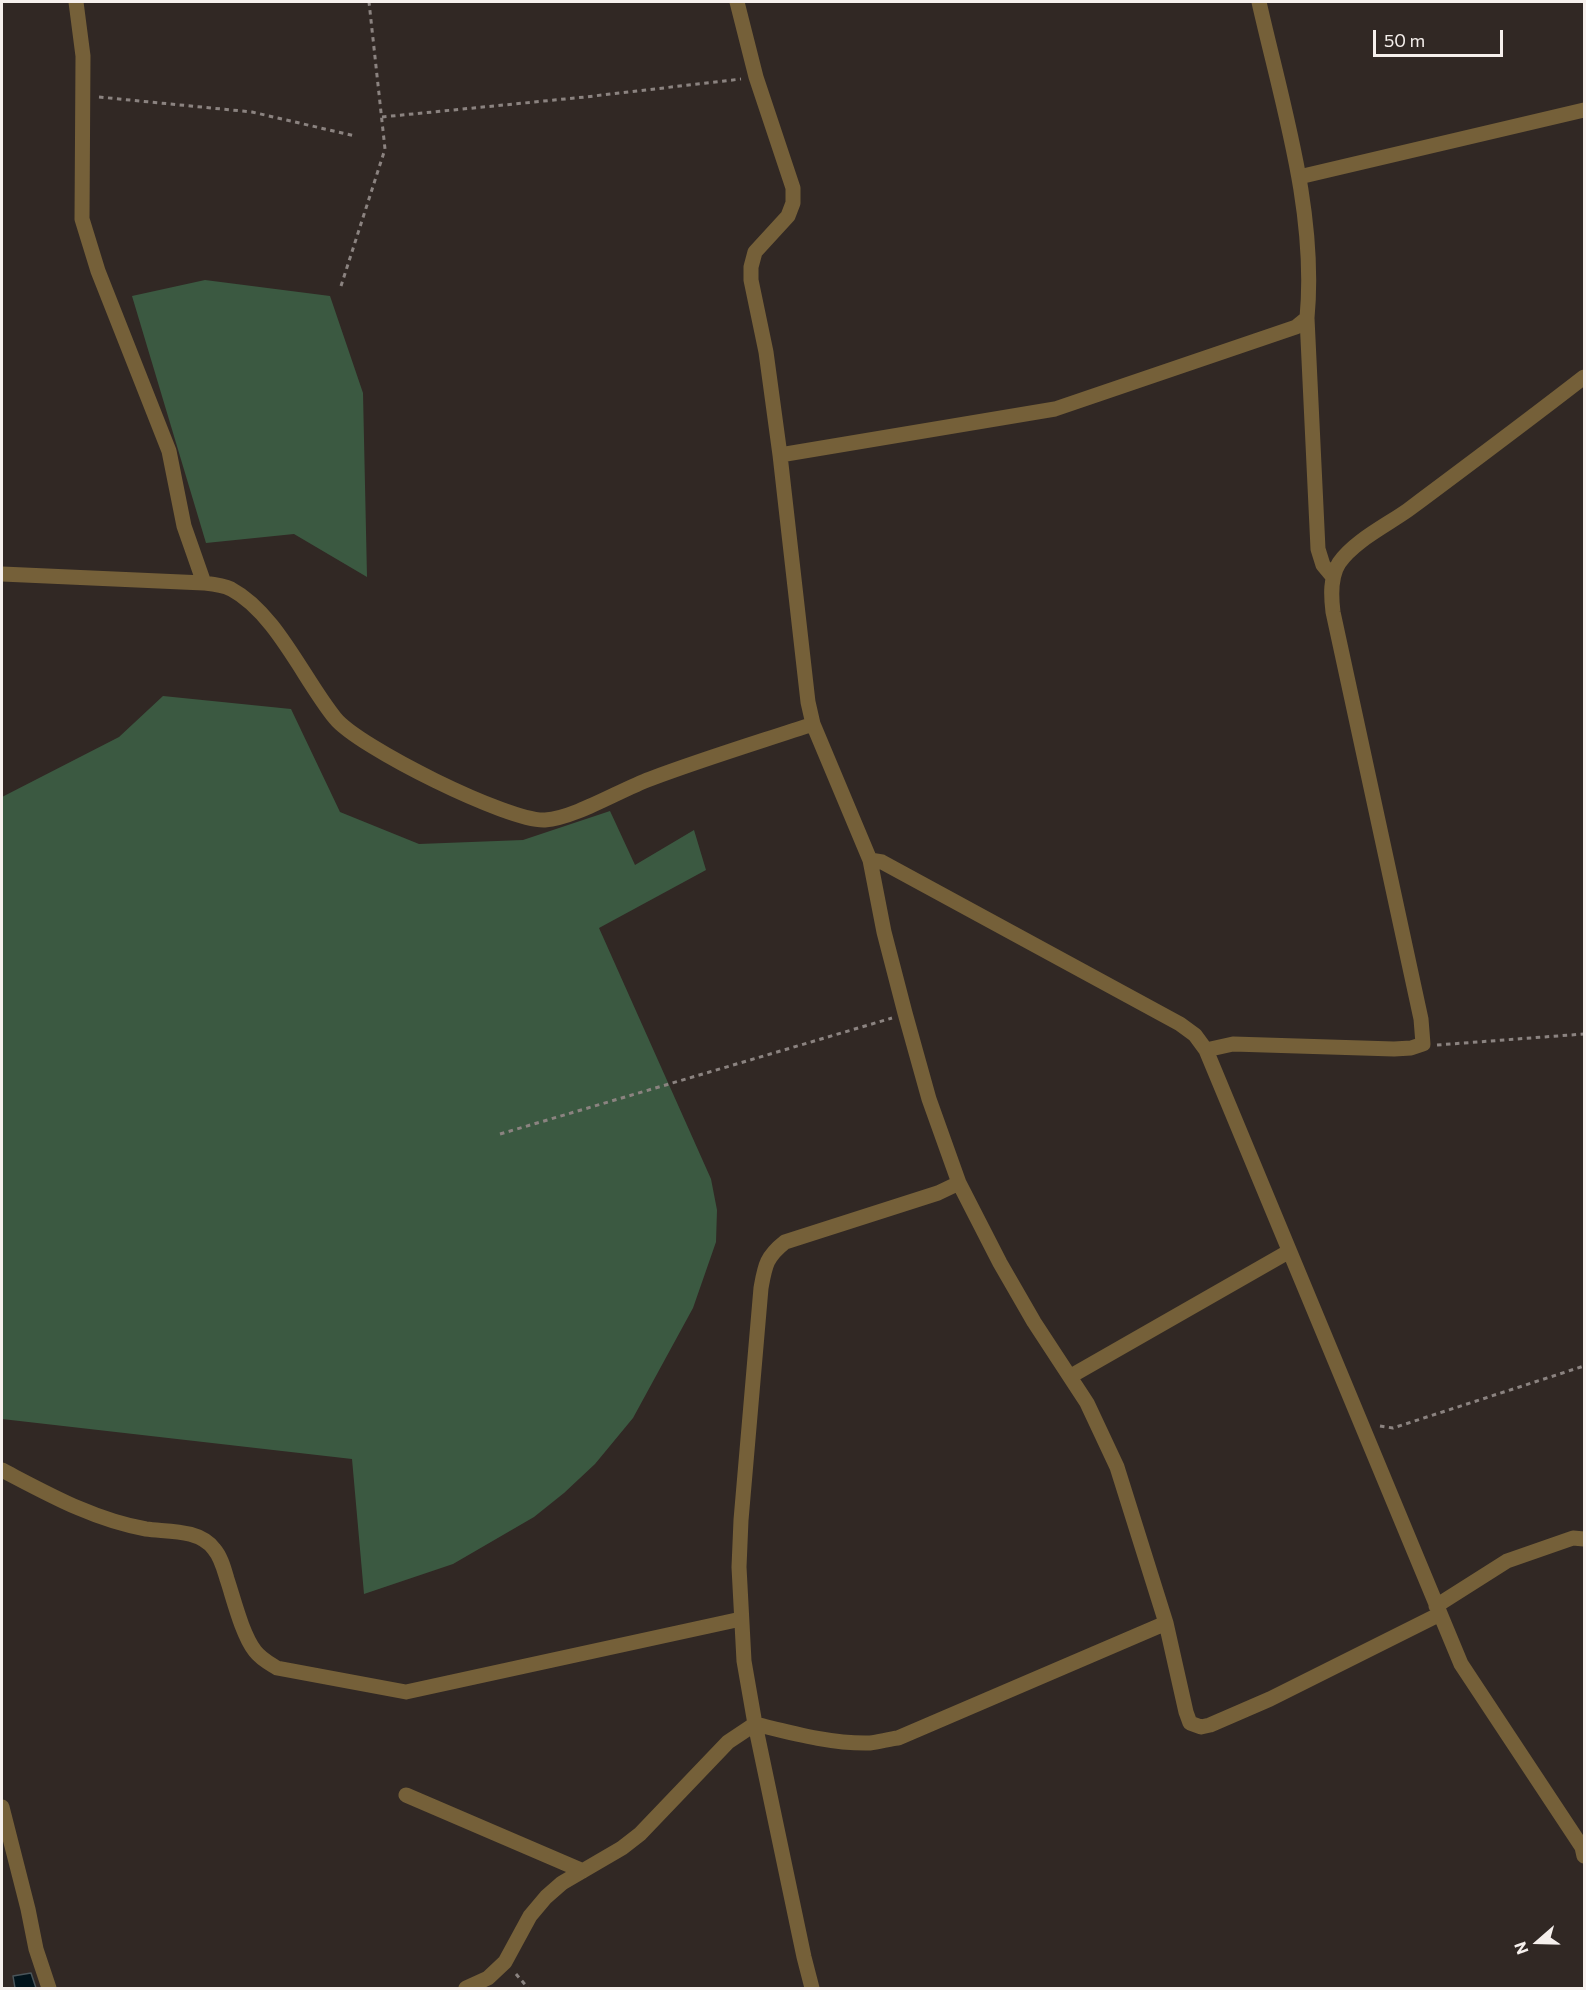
<!DOCTYPE html>
<style>
body{margin:0}
#map{position:relative;width:1586px;height:1990px;overflow:hidden;background:#312824;font-family:Commissioner,sans-serif}
canvas{display:block}
.frame{position:absolute;inset:0;border:3px solid #f6f0ed;pointer-events:none}
.north{position:absolute;left:1508px;top:1912px;width:60px;height:60px;-webkit-text-stroke:4px #312824;paint-order:stroke;rotate:250deg;font-size:16px;font-weight:700;line-height:24px;text-align:center;color:#f6f0ed}
.north::after{content:'';display:block;margin:auto;width:21px;height:27px;background:#f6f0ed;clip-path:polygon(50% 0,100% 100%,50% 72%,0 100%)}
.scale{position:absolute;left:1373px;top:30px;width:130px;height:27px;box-sizing:border-box;border:3px solid #f6f0ed;border-top:0;padding-left:8px;font-size:18px;line-height:21px;white-space:nowrap;color:#f6f0ed;-webkit-text-stroke:4px #312824;paint-order:stroke}
</style>
<div id="map">
<canvas width="1586" height="1990"></canvas>
<div class="frame"></div>
<div class="north">N</div>
<div class="scale">50 m</div>
</div>
<script>
const c = document.querySelector('canvas').getContext('2d');
c.lineJoin = 'round';
function fill(path, color) { c.fillStyle = color; c.fill(path, 'evenodd'); }
function stroke(path, color, width, dash) { c.strokeStyle = color; c.lineWidth = width; c.lineCap = dash ? 'butt' : 'round'; c.setLineDash(dash || []); c.stroke(path); }
const green = new Path2D(`
 M205 280 330 296 363 393 367 577 294 534 206 543 132 296Z
 M163 696 291 709 340 812 419 844 523 840 610 811 635 865 694 830 706 870 599 928 711 1179 717 1210 716 1242 693 1308 633 1418 595 1464 564 1493 534 1517 453 1564 364 1594 352 1459 2 1419V797L119 737Z`);
const water = new Path2D(`
 M31 1973 36 1988H15L13 1976Z`);
const path = new Path2D(`
 M99 97 252 112 355 136
 M382 117 585 97 741 79
 M341 286 385 149 369 2
 M1437 1045 1584 1034
 M500 1134 892 1018
 M1380 1426 1393 1428 1584 1366
 M516 1974 528 1988`);
const street = new Path2D(`
 M76 2 83 56 82 219 98 271 169 451 184 526 204 583
 M737 2 756 77 793 188V203L788 216 755 252 751 267V280L766 352 780 455 808 702 813 724 870 860 884 932 905 1013 929 1099 959 1183 1000 1263 1034 1322 1087 1403 1117 1467 1166 1623 1186 1712 1190 1723 1201 1727 1210 1725 1270 1699 1440 1614
 M1299 177 1584 110
 M1307 318 1318 549 1323 565 1333 577
 M780 455 1055 409 1296 327 1307 318C1317 212 1282 104 1259 2
 M2 574 204 583C213 584 223 585 231 589 276 613 304 680 335 718 358 747 509 822 545 820 575 818 620 790 650 779 703 759 759 742 813 724
 M870 860 882 862 1180 1024 1195 1035 1206 1050 1461 1664 1582 1847 1584 1856
 M1206 1050 1233 1044 1394 1049 1411 1048 1423 1044 1421 1019 1333 612C1331 596 1330 577 1339 563 1354 541 1387 525 1408 510 1467 466 1526 422 1584 377
 M1071 1376 1288 1252
 M2 1470C48 1494 94 1520 146 1529 168 1532 199 1529 214 1549 221 1557 224 1569 227 1579 234 1600 242 1634 255 1651 261 1659 269 1663 277 1668L406 1692 741 1619
 M1436 1606 1507 1561 1573 1538 1584 1539
 M406 1795 583 1871
 M2 1807 28 1909 36 1949 49 1988
 M466 1988 488 1978 505 1962 530 1916 546 1897 562 1883 622 1848 640 1834 728 1742 755 1724C792 1733 832 1744 870 1743 879 1742 889 1739 898 1738L1166 1623
 M812 1988 804 1957 755 1724 744 1661 739 1567 741 1520 761 1288C765 1266 766 1257 785 1242L938 1193 959 1183`);
fill(green, '#3b5941');
fill(water, '#01131b');
stroke(water, '#4a555a', 1.5);
stroke(path, '#8b8380', 3, [4.5, 4.5]);
stroke(street, '#756039', 15);
</script>
